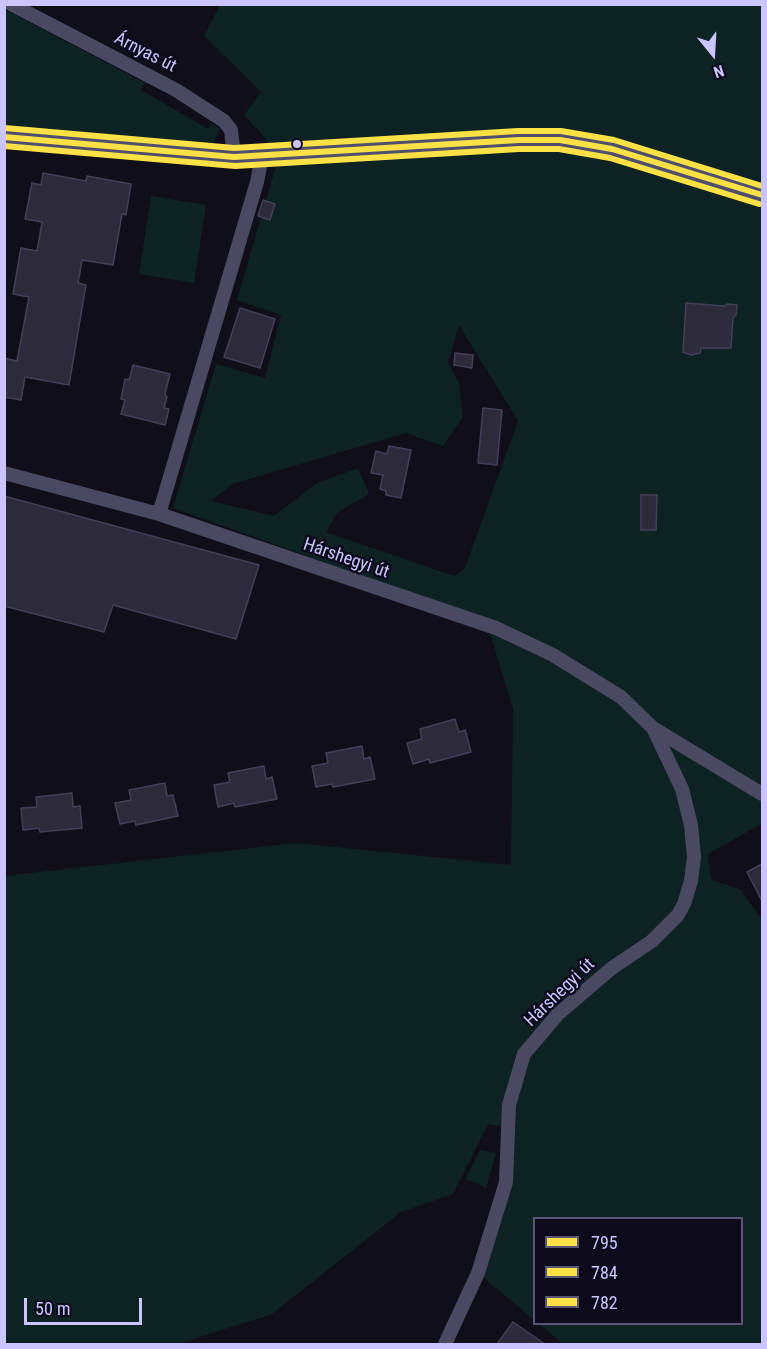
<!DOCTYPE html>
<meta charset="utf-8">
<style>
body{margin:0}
#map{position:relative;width:767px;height:1349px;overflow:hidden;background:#100e18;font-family:"Roboto Condensed",sans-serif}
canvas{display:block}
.frame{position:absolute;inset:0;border:6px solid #cac5ff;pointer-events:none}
.legend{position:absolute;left:533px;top:1217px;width:210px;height:108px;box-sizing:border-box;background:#0d0a1c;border:2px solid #595577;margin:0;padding:8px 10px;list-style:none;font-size:18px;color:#cac5ff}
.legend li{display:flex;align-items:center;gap:12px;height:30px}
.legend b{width:30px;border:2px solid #595577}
.north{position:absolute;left:683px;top:24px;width:60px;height:60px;-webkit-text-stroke:4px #0d0a1c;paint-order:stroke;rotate:162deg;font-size:16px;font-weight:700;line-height:24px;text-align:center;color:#cac5ff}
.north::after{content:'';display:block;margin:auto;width:21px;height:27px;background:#cac5ff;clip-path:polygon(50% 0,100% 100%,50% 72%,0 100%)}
.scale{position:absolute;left:24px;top:1298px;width:118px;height:27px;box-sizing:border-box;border:3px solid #cac5ff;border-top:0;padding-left:8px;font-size:18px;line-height:21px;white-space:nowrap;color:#cac5ff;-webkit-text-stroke:4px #0d0a1c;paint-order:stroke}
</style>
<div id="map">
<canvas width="767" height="1349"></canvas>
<div class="frame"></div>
<ul class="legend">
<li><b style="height:8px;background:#fbe143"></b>795</li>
<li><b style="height:8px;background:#fbe143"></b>784</li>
<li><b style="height:8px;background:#fbe143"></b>782</li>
</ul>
<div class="north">N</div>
<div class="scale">50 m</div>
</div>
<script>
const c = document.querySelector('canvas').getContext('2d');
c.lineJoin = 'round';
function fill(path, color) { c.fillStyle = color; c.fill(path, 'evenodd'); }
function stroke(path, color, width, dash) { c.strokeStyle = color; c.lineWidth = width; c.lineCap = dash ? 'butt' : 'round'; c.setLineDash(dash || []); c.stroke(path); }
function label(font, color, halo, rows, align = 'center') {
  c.font = font + ' "Roboto Condensed",sans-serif'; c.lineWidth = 5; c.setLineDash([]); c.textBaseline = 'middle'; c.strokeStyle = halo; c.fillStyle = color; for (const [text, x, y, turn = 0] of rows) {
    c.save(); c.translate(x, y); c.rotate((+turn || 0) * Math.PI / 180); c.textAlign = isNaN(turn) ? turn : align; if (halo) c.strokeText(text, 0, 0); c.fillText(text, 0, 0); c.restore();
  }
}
const green = new Path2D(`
 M220 5H762V826L761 824 708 854 711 879 740 890 762 919V1344H562L561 1342 539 1324H742V1218H534V1320L478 1273 506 1182 507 1127 488 1124 453 1194 401 1212 272 1314 178 1344H5L4 876 296 843 511 865 513 709 490 633 492 622 173 508 216 364 265 378 281 315 237 300 276 166 266 139 244 115 261 92 204 36ZM459 325 518 421 465 568 454 576 326 532 338 512 369 494 358 468 317 483 274 516 211 501 232 484 406 433 443 446 463 417 459 383 448 363Z
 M4 9 145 83 141 90 208 129 211 123 220 128 212 147 5 127Z
 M151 196 206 205 194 283 139 274Z
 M480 1150 496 1153 486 1188 466 1179Z`);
const building = new Path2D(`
 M43 173 86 181 87 176 131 184 126 215 122 214 113 265 82 260 78 283 86 285 69 385 25 377 21 400 4 397V358L17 361 29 297 13 294 21 248 37 251 42 222 25 219 32 183 41 185Z
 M263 200 275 204 270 220 258 216Z
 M686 303 724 306 727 304 737 305 736 315 733 318 731 348H701L700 353 691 355 683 352Z
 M240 308 275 319 260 368 224 357Z
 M455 353 473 355 472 368 454 365Z
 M133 365 170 374 165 394 167 397 164 408 169 409 165 425 121 414 125 400 121 399 125 379 129 380Z
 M483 408 502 410 497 465 478 463Z
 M389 446 411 450 401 498 386 495V491L380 489 383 475 371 473 376 451 387 454Z
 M641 495H657L656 530H641Z
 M4 496 259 565 236 639 113 605 104 632 4 606Z
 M455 719 459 732 465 730 471 752 430 763 429 759 413 764 407 743 422 739 420 729Z
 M362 746 364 759 370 757 375 779 333 787 332 784 316 787 312 766 328 763 326 753Z
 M264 766 266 779 272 777 277 799 235 807 234 803 218 807 214 785 230 782 228 773Z
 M165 783 167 796 173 795 178 816 136 825 135 821 120 824 115 803 131 800 129 790Z
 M72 793 73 807 80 806 82 828 40 832 39 828 23 830 21 808 37 807 36 797Z
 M762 864V901L747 872Z
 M513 1322 545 1344H497Z`);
const minor = new Path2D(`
 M11 4 176 90 224 121 231 130 234 157
 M4 473 159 514 496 628 553 655 621 697 653 728 762 794
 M159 514 257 182 262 156
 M445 1344 478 1273 506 1182 509 1105 524 1054 558 1014 612 968 652 941 678 915 684 904 691 881 694 857 691 825 682 789 653 728`);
const secondary = new Path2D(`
 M4 137 234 157 519 140H560L612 149 657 164 762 195`);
const bus1 = new Path2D(`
 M4 137 234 157 519 140H560L612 149 762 195`);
const bus2 = new Path2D(`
 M4 146 235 166 519 149H559L610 158 759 204`);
const bus3 = new Path2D(`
 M5 128 234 148 518 131H561L614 140 762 186`);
const markers = [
 [297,144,5,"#cac5ff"]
];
const streetNames = [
 ["Árnyas út",145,53,27],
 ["Hárshegyi út",346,559,19],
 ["Hárshegyi út",560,993,-44]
];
fill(green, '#0d2323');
fill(building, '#2d2a3c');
stroke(building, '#433f58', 1.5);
stroke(minor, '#494961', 14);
stroke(secondary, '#4f4f6d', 20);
stroke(bus1, '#fbe143', 6);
stroke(bus2, '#fbe143', 6);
stroke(bus3, '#fbe143', 6);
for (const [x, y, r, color] of markers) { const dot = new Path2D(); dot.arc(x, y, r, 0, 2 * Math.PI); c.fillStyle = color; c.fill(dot); stroke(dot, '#0d0a1c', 2); }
label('18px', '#cac5ff', '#0d0a1c', streetNames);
</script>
